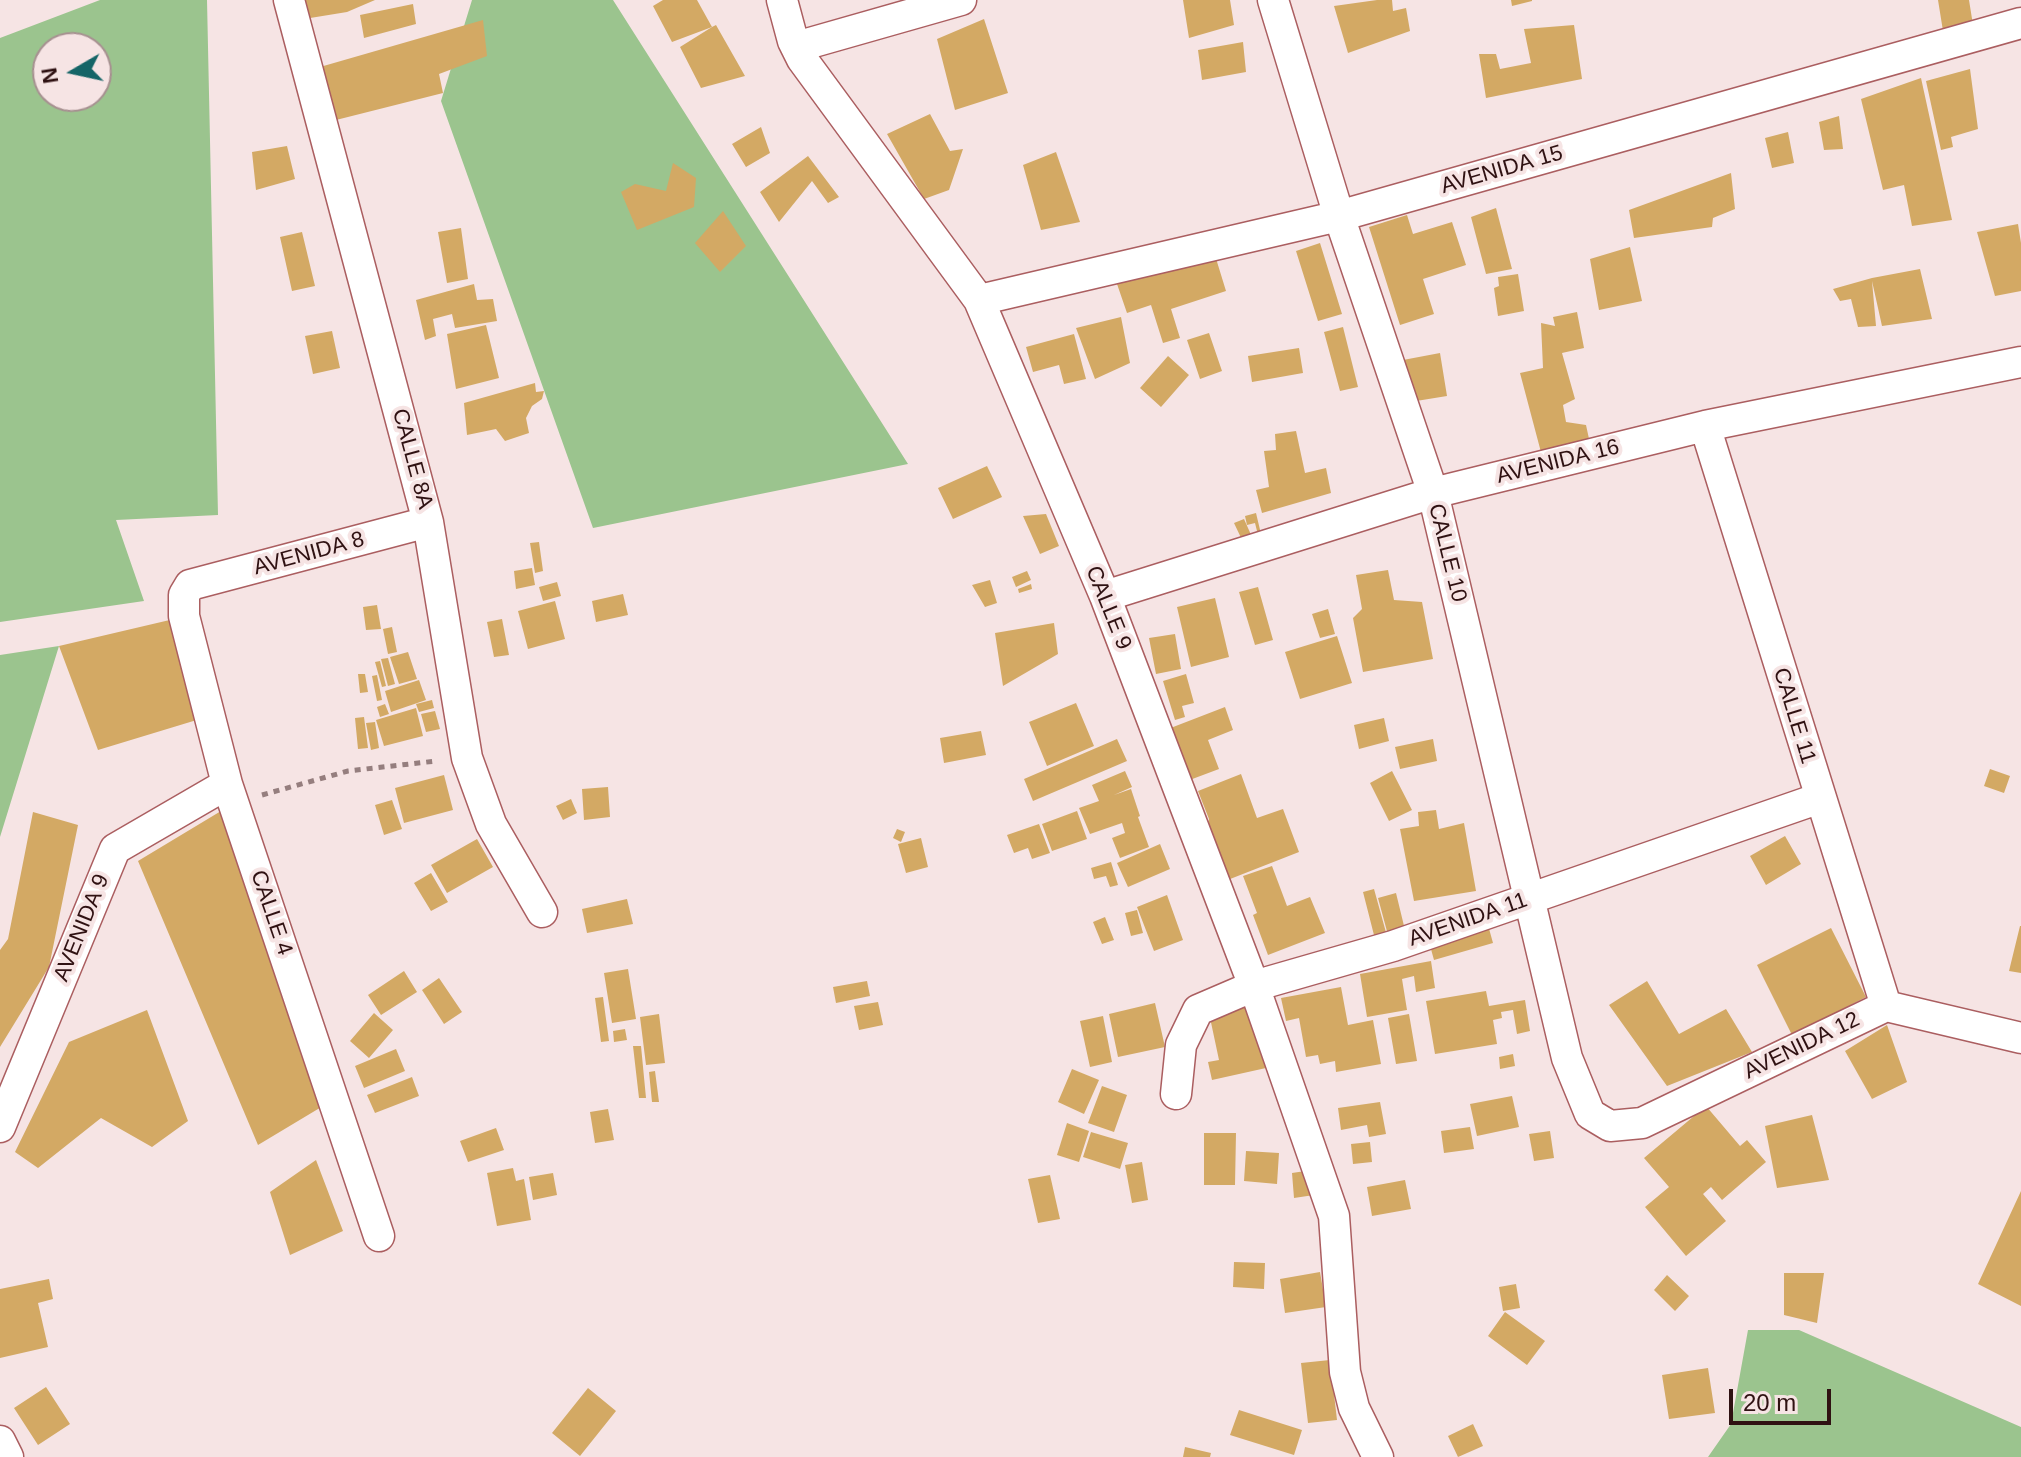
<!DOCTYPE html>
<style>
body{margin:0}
#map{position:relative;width:2021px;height:1457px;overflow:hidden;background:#f6e4e4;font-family:Helvetica,sans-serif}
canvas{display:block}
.north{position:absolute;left:32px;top:32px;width:80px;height:80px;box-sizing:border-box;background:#f6e4e4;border:2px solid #a69090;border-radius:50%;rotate:261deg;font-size:22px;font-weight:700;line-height:32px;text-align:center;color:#2f1112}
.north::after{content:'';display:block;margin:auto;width:28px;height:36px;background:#156567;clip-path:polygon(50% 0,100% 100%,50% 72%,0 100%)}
.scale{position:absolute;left:1729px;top:1389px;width:102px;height:36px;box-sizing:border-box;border:4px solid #2f1112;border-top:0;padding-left:10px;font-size:24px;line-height:28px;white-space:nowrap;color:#2f1112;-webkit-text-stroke:6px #f6e4e4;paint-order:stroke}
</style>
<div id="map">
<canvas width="2021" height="1457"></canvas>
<div class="north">N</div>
<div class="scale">20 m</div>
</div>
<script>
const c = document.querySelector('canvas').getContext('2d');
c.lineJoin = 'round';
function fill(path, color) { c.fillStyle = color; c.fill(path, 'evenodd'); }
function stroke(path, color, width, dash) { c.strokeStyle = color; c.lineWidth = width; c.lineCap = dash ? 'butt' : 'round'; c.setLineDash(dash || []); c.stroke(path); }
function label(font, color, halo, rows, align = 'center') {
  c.font = font + ' Helvetica,sans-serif'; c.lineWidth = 8; c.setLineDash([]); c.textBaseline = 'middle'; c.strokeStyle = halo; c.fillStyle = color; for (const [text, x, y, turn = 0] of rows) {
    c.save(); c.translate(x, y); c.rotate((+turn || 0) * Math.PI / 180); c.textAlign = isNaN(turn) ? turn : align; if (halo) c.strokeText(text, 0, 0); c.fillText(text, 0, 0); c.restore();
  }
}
const forest = new Path2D(`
 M100 0H207L218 515 116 520 144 601 0 622V38ZM48 48H96V96H48Z
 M472 0H613L908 464 593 528 441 101Z
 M59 646 0 837V655Z
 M1748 1330H1799L2021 1427V1457H1708L1731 1424Z`);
const building = new Path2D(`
 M299 0H375L347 12 304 19Z
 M663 0H697L712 27 716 25 745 76 701 88 680 47 712 27 672 42 653 6Z
 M1183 0H1230L1234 25 1189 38Z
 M1377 0H1392L1393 11 1406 8 1410 31 1348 53 1334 6Z
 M1511 0H1532V1L1512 6Z
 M1938 0H1969L1973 25 1943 31Z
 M413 4 416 24 364 38 360 15Z
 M984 19 1008 93 955 110 937 39Z
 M483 20 487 56 439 74 443 93 336 120 320 67Z
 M1574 25 1582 79 1486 98 1479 54H1496L1500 69 1531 63 1524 29Z
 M1243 42 1246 72 1202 80 1198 50Z
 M1970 69 1978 129 1951 137 1953 147 1941 150 1926 81Z
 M1921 78 1952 220 1912 226 1904 185 1883 190 1861 99Z
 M930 114 950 151 963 149 949 190 924 199 887 134Z
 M1839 116 1843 149 1824 150 1819 122Z
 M761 127 770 153 746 167 732 144Z
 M1788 132 1794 163 1772 168 1765 138Z
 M287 146 295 179 256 190 252 152Z
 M1056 152 1080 222 1041 230 1023 165Z
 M808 156 839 197 828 203 812 181 779 222 760 192Z
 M673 163 696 178 694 207 637 230 621 192 635 184 666 191Z
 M1731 173 1735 209 1713 218 1712 227 1634 238 1629 210Z
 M1496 208 1512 269 1486 274 1471 217Z
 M723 211 746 246 720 272 695 243Z
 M1407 215 1413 234 1452 222 1466 265 1423 279 1434 314 1400 325 1369 227Z
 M2018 224 2021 243V291L1995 296 1977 232Z
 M461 228 468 279 447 283 438 232Z
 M302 232 315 286 292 291 280 237Z
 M1320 243 1342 314 1318 321 1296 251Z
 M1630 247 1642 301 1599 310 1590 259Z
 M1214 252 1226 291 1171 309 1180 338 1163 343 1151 305 1127 313 1117 284Z
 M1920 269 1932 319 1882 326 1872 281 1876 326 1858 327 1851 299 1840 301 1833 289 1872 278Z
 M1518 274 1524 311 1498 316 1494 288 1499 286 1498 277Z
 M474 284 477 300 493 299 497 321 455 328 452 314 433 319 436 336 425 340 416 300Z
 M1577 312 1584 348 1562 353 1575 399 1563 405 1566 422 1586 425 1591 448 1542 456 1520 373 1543 368 1541 323 1555 326 1553 317Z
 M1121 317 1130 363 1095 379 1076 328Z
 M486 325 499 378 456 389 447 334Z
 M1343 327 1358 387 1340 391 1324 332Z
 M332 331 340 368 313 374 305 336Z
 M1209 333 1222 371 1200 379 1187 340Z
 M1074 334 1086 379 1064 384 1059 365 1033 372 1026 347Z
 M1299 348 1303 373 1252 382 1248 356Z
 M1440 353 1447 396 1410 402 1403 360Z
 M1168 356 1189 375 1161 407 1140 388Z
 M535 383 536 392 544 391 542 399 532 406 526 418 529 433 505 441 496 429 467 435 464 403Z
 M1296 431 1305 473 1326 468 1331 493 1262 513 1256 490 1269 487 1264 451 1276 450 1275 434Z
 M987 466 1002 497 953 519 938 488Z
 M1256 513 1261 534 1258 535 1255 523 1247 525 1245 516Z
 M1046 514 1059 546 1040 554 1023 516Z
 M1244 519 1252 537 1243 542 1234 523Z
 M539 542 543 571 535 573 530 543Z
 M532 568 535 585 516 589 514 571Z
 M1388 570 1394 600 1422 602 1433 659 1363 672 1353 618 1362 609 1356 575Z
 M1027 571 1031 580 1016 587 1012 577Z
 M990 580 997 603 985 607 972 585Z
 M557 582 561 596 543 601 539 587Z
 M1031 584 1032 589 1019 593 1018 589Z
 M1258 587 1273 640 1255 645 1239 592Z
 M623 594 628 615 596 622 592 601Z
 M1215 598 1229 657 1191 667 1177 607Z
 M555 601 565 639 528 649 518 611Z
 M377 605 381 629 366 630 363 607Z
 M1328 609 1335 634 1320 638 1312 614Z
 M174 619 200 719 98 750 59 646Z
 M502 619 509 655 494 657 487 622Z
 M1054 623 1058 654 1003 686 995 633Z
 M392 627 397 652 388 654 383 629Z
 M1175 634 1181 669 1156 674 1149 638Z
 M1337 636 1352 683 1300 699 1285 652Z
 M408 652 417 679 399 684 390 657Z
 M388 658 395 684 388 686 381 659Z
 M380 661 386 686 382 687 375 662Z
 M358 674H365L368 692 360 693Z
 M1186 674 1194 703 1182 706 1185 717 1175 720 1163 681Z
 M377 675 382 700 377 701 372 676Z
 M419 680 426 700 391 712 385 691Z
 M432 700 434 708 419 712 416 704Z
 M1076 703 1094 746 1047 766 1029 722Z
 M385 704 389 714 380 717 377 707Z
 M1225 707 1233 730 1208 740 1219 769 1187 781 1168 729Z
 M416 708 423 736 384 746 376 720Z
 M435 711 440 729 426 732 421 714Z
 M364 717 368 748 358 749 355 718Z
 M1384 718 1389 741 1359 749 1354 725Z
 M375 722 379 748 371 750 366 723Z
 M981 731 986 755 944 763 940 738Z
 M1117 739 1127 761 1033 801 1024 779Z
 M1433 739 1437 761 1400 769 1395 747Z
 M1990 769 2010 776 2004 793 1984 786Z
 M1125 771 1132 787 1114 795 1131 789 1140 816 1138 817 1149 847 1120 858 1112 838 1125 833 1122 823 1090 834 1079 808 1099 801 1092 785Z
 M1392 771 1412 810 1389 821 1370 783Z
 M1241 774 1257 818 1283 809 1299 852 1225 881 1206 832 1209 819 1198 791Z
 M444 775 453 810 404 823 395 788Z
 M608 787 610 817 584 820 582 789Z
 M571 799 577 813 563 820 556 806Z
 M392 800 402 829 384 835 375 805Z
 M226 808 328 1103 258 1145 138 861Z
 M1436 810 1439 829 1464 823 1476 891 1414 901 1400 829 1419 826 1418 812Z
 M1077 811 1087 839 1052 851 1042 824Z
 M33 812 78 825 49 967 0 1047V950L8 939Z
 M1039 824 1050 853 1032 859 1028 848 1014 853 1007 835Z
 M897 829 905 832 901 842 893 838Z
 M1785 836 1801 864 1766 885 1750 856Z
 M921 838 928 867 906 873 898 844Z
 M477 839 493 867 447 893 431 865Z
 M1160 844 1170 869 1128 887 1117 863Z
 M1111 862 1118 885 1110 887 1106 876 1094 879 1091 868Z
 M1272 866 1287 906 1310 897 1325 933 1268 955 1253 915 1257 913 1243 876Z
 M431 873 448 902 431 911 414 883Z
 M1374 889 1387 936 1375 939 1363 892Z
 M1396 893 1405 930 1388 935 1378 898Z
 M1167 895 1183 940 1154 951 1137 907Z
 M627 899 633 924 587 933 582 909Z
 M1137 910 1143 933 1131 936 1125 913Z
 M1105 917 1114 940 1102 944 1093 922Z
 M1488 925 1493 943 1434 960 1429 942Z
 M2020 926H2021V973L2009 971Z
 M1831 928 1866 997 1792 1035 1757 965Z
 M1431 961 1435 988 1416 992 1414 976 1402 979 1407 1010 1367 1017 1360 974Z
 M628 969 636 1019 612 1023 604 973Z
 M404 971 417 992 381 1015 368 995Z
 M439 978 462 1012 444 1024 422 990Z
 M867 981 870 996 836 1003 833 987Z
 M1647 981 1679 1034 1726 1009 1752 1052 1667 1086 1609 1005Z
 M1341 987 1348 1025 1373 1020 1381 1064 1336 1072 1335 1061 1320 1064 1318 1055 1306 1057 1299 1018 1286 1021 1281 998Z
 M1486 991 1489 1006 1525 1000 1530 1031 1517 1034 1513 1010 1501 1012 1502 1018 1493 1020 1497 1044 1435 1054 1426 1001Z
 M603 997 609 1041 601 1042 595 998Z
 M878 1002 883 1025 859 1030 854 1006Z
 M1155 1003 1165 1047 1118 1057 1109 1014Z
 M1251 1004 1266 1068 1212 1080 1208 1062 1219 1060 1209 1013Z
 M147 1010 188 1121 152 1147 101 1118 38 1168 15 1152 69 1042Z
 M374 1013 393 1030 369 1058 350 1041Z
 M659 1014 665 1063 646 1065 640 1017Z
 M1409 1014 1417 1061 1396 1064 1388 1018Z
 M1103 1016 1112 1062 1090 1067 1080 1021Z
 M1887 1025 1907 1082 1872 1099 1845 1051Z
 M625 1029 627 1040 614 1042 613 1031Z
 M633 1046H641L646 1098H639Z
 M396 1049 405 1071 364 1088 355 1066Z
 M1513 1054 1515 1066 1500 1069 1499 1057Z
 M1072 1069 1099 1080 1084 1114 1058 1102Z
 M655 1071 659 1102H652L649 1072Z
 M412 1077 419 1096 375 1113 367 1095Z
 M1102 1086 1127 1095 1114 1132 1088 1123Z
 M1512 1096 1519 1127 1477 1136 1470 1104Z
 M1380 1102 1386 1134 1369 1137 1367 1125 1341 1130 1338 1108Z
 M1706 1106 1740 1146 1747 1140 1766 1162 1722 1200 1711 1187 1703 1194 1726 1221 1686 1256 1645 1207 1669 1187 1644 1158Z
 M608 1109 614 1140 595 1143 590 1112Z
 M1812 1115 1829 1180 1777 1188 1765 1126Z
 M1067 1123 1089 1131 1079 1162 1057 1155Z
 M1470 1127 1474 1149 1444 1153 1441 1131Z
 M496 1128 504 1150 468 1162 460 1141Z
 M1550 1131 1554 1158 1534 1161 1529 1134Z
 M1091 1132 1128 1143 1120 1169 1083 1157Z
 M1204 1133H1236L1235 1185H1204Z
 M1370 1142 1372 1162 1353 1164 1351 1144Z
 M1246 1151 1279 1153 1277 1184 1244 1181Z
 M316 1160 343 1231 290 1255 270 1192Z
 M1142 1162 1148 1200 1132 1203 1125 1165Z
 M513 1168 516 1181 524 1179 531 1220 497 1226 487 1173Z
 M1312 1170 1314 1195 1294 1198 1292 1173Z
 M553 1173 557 1195 533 1200 529 1177Z
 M1050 1175 1060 1219 1038 1223 1028 1179Z
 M1405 1180 1411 1209 1372 1216 1367 1187Z
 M2021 1191V1306L1978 1284Z
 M1234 1262 1265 1263 1264 1289 1233 1287Z
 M1320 1272 1326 1307 1285 1313 1280 1279Z
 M1784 1273H1824L1817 1323 1784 1315Z
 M1667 1275 1689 1296 1675 1311 1654 1290Z
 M49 1279 53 1299 38 1303 48 1347 0 1358V1289Z
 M1516 1284 1520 1308 1503 1311 1499 1287Z
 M1505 1312 1545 1341 1527 1365 1488 1336Z
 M1330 1360 1337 1420 1308 1423 1301 1363Z
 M1708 1368 1715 1413 1669 1419 1662 1375Z
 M46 1387 70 1424 38 1445 14 1408Z
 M588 1388 616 1411 580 1456 552 1433Z
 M1239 1410 1302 1430 1294 1455 1230 1435Z
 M1473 1424 1483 1446 1458 1457 1448 1436Z
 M1185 1447 1211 1453 1210 1457H1183Z`);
const path = new Path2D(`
 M262 795 348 771 436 761`);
const street = new Path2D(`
 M289 0 428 522 467 758 491 824 542 912
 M782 0 793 41 802 59 979 300 1105 596 1254 986 1334 1216 1345 1372 1354 1408 1378 1457
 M1273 0 1339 216 1433 493 1567 1058 1590 1114 1610 1126 1642 1123 1886 1006 2021 1038
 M796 47 961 0
 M979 300 1339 216 2021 23
 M1705 426 1886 1006
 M1105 596 1433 493 1705 426 2021 362
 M1176 1094 1181 1045 1198 1010 1254 986 1393 946 1820 798
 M0 1127 115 849 227 784
 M379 1236 227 784 184 616V595L190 585 428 522
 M0 1441 8 1457`);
const streetNames = [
 ["AVENIDA 15",1502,170,-16],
 ["CALLE 8A",412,459,75],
 ["AVENIDA 16",1558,462,-14],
 ["CALLE 10",1447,553,76],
 ["AVENIDA 8",309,554,-15],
 ["CALLE 9",1108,608,68],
 ["CALLE 11",1794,716,73],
 ["CALLE 4",271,913,71],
 ["AVENIDA 11",1468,920,-19],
 ["AVENIDA 9",82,928,-68],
 ["AVENIDA 12",1802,1046,-26]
];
fill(forest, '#9bc48e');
fill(building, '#d3a964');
stroke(street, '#ab5e60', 33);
stroke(path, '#957e7e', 5, [6, 6]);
stroke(street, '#fff', 30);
label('22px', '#2f1112', '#f6e4e4', streetNames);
</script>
